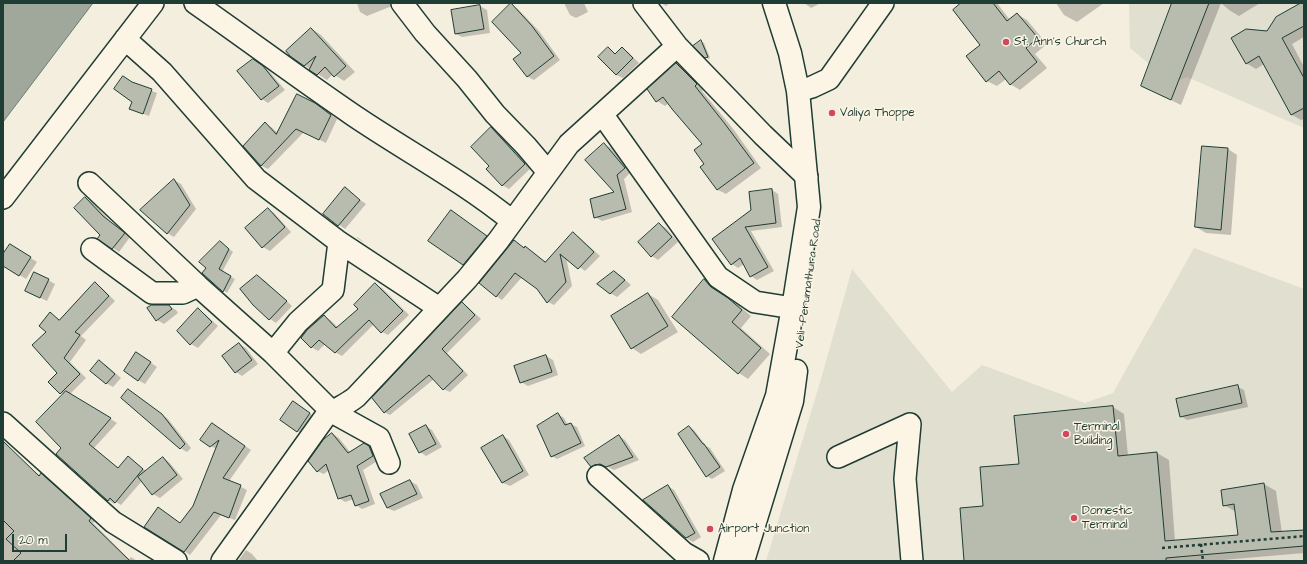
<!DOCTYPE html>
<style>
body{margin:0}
#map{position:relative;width:1307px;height:564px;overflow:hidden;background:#f3eede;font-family:"Architects Daughter",sans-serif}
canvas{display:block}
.frame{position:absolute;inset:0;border:4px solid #1f3d34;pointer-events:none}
.scale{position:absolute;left:12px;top:534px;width:55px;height:18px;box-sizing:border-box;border:2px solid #1f3d34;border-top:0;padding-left:5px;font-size:12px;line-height:14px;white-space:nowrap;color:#1f3d34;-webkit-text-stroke:3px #fcf5e5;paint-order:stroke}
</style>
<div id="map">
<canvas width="1307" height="564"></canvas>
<div class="frame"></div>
<div class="scale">20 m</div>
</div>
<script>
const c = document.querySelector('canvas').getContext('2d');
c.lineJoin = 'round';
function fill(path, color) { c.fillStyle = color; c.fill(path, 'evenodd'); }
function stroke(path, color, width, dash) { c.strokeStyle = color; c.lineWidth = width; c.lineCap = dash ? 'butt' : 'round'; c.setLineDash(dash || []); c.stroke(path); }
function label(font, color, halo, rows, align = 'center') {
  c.font = font + ' "Architects Daughter",sans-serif'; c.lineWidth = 3; c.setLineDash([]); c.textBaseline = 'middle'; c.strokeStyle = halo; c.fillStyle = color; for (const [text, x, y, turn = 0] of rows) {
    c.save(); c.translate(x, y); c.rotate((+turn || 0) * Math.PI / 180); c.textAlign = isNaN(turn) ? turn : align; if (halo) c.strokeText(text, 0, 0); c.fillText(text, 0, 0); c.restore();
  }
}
const built = new Path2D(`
 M1129 3H1304V128L1187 77 1172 83 1130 48Z
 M1194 248 1304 289V561H766L821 379 852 269 952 392 982 365 1085 403 1113 393Z`);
const water = new Path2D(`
 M3 3H93L3 122Z`);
const shadow = new Path2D(`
 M357 3H391L392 6 367 16 360 12Z
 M564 3H584L588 12 576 18 570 15Z
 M661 3H670L666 6Z
 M804 3H821L811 8Z
 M963 3H997L1010 20 1017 14 1027 20 1047 44 1035 54 1047 68 1020 90 1010 84 1006 79 997 86 987 81 981 45Z
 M1056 3H1104L1077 22 1064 15Z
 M1174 3H1221L1181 105 1142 86Z
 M1221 3H1260L1239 16 1229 10Z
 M1303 3H1304V37L1292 44 1304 67V119L1301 120 1292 115 1264 64 1256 69 1246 63 1268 33Z
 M511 5 518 9 539 31 560 60 534 80 528 77Z
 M480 6 487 10 490 33 462 37 456 34Z
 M312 29 321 35 355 72 344 81 333 74 327 80 304 65Z
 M701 42 704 43 710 58 709 59 706 57Z
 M608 48 616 54 622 48 628 52 639 63 623 78 616 75 599 57Z
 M260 64 269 71 285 90 268 103 262 99Z
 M677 64 685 69 705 89 702 91 734 130 761 168 726 194 718 190 701 167 705 164 703 144 669 103 665 106 657 101 648 90Z
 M134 84 157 93 149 116 136 111 133 102Z
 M322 109 337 119 326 143 304 132 268 169 262 166 244 146 265 124 271 127 278 133Z
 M491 129 498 132 531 168 509 189 502 185 490 166Z
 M604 144 611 148 631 172 624 179 632 212 602 221 595 217 615 193Z
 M1228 149 1237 155 1231 235 1206 233 1196 227Z
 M174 180 181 184 196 209 174 237 167 233Z
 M345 189 366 204 345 229 324 214Z
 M772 190 778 194 782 227 751 231 774 271 757 280 751 276 744 264 738 268 732 264 714 239 752 210Z
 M85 198 92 202 110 221 130 237 119 252 99 238 101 235Z
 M268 209 274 213 291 232 270 251 263 247Z
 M451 211 496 242 473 270 463 265Z
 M659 224 666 228 678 242 658 260 652 256Z
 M573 233 579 237 600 256 585 271 566 257 572 286 554 305 548 302 538 289 522 277 502 300 496 296 514 241 525 248 531 251 546 262Z
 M357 237 360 239 365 243 357 238Z
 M224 245 233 252 222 272 235 279 227 293 203 273Z
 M17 249 37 262 26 279 3 265V256Z
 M614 272 621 276 631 285 617 297 610 293Z
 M257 276 264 280 292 306 276 323 270 319 253 304Z
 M48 280 55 284 47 301 26 291Z
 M705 280 714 286 721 294 738 305 751 316 741 328 770 354 748 379 739 373 673 317Z
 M95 284 101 287 115 301 81 336 86 340 70 362 86 378 70 394 117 423 94 448 119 469 134 461 146 471 163 458 169 462 183 479 160 498 153 494 142 481 121 505 116 502 114 504 108 500 62 448 64 395 61 393 58 373 48 332 50 314 60 320Z
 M376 285 382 288 409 315 388 335 382 332 374 324 342 356 335 352 325 344 318 351 311 347 324 316 330 320 338 327 359 309Z
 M648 294 658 300 678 332 641 354 632 348Z
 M462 303 468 307 481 319 447 353 468 375 450 392 443 389 434 379 390 415 384 412Z
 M169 306 176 310 178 313 164 324 157 320Z
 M198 310 205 314 218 326 198 348 191 344Z
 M239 344 246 348 258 364 242 376 236 372 223 357Z
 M546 356 553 360 558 375 528 386 521 382Z
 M143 357 157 367 145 384 138 380Z
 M100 362 106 365 121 378 113 387 106 383Z
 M1238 387 1244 390 1248 407 1187 420 1181 416Z
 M135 395 168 419 191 448 187 452 180 448Z
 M300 406 316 418 304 435 297 431Z
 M1113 407 1124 414 1128 456 1157 453 1169 460 1175 541 1239 536 1236 512 1224 505 1222 491 1264 484 1276 491 1282 533 1304 531V553L1211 561H965L984 507 1020 465Z
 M558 414 564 418 568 425 571 424 577 427 585 446 557 459 552 456Z
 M213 424 251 450 229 481 247 490 235 520 221 515 190 555 184 551 181 524 194 506 216 449 202 440Z
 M426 426 432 430 442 447 426 456 420 452Z
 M689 427 694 430 706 446 710 448 725 471 712 479 707 476Z
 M333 434 339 438 350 452 364 444 376 451 379 460 363 470 375 504 362 509 356 505 354 499 345 502 339 498 329 470 324 474 317 471Z
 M503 436 509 440 529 475 510 486 503 483 483 448Z
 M619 436 625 440 639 460 614 470 608 467 602 468 598 470 591 466Z
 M3 442 40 476 45 477 95 521 93 523 129 559 131 557 137 561H3Z
 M410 481 417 485 423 498 394 511 387 508Z
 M668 486 674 490 701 537 693 542 686 538Z
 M246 550 252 554 258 561H238Z`);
const building = new Path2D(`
 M511 3 532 26 554 56 527 77 513 59 521 53 492 22Z
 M961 3H993L1007 21 1017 13 1038 38 1026 48 1037 62 1010 85 999 71 986 82 966 56 980 45 953 10Z
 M1172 3H1209L1171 100 1141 86Z
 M1301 3H1304V26L1282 38 1304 78V108L1291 115 1259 56 1246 64 1231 38 1246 29 1267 31 1276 17Z
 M480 5 484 29 455 34 451 10Z
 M311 28 346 66 334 77 325 67 317 75 309 70 316 56 304 66 290 56 286 51Z
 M701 40 708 57 705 58 693 46Z
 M608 47 615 54 622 47 633 58 616 75 598 57Z
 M253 59 263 66 279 86 261 100 237 71Z
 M676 63 697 84 695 86 725 124 754 163 717 190 700 167 704 164 694 150 702 144 672 109 663 97 656 102 647 89Z
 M123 76 132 82 152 89 143 114 129 109 132 102 114 89Z
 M297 94 315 103 331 115 319 140 296 129 261 166 243 146 265 122 276 134Z
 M491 127 525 164 502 186 486 169 489 166 471 147Z
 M604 143 625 168 617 175 626 209 594 218 590 199 614 192 585 160Z
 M1202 146 1228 148 1221 230 1195 227Z
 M174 179 190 205 167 234 140 210Z
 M345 187 360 200 338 226 323 214Z
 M772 189 776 223 745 227 768 267 750 277 740 258 731 265 712 239 751 210 749 192Z
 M85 197 103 216 125 233 112 249 97 239 100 235 74 208Z
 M268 208 285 227 262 248 245 228Z
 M451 210 487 236 463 265 428 241Z
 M659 223 672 237 651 257 638 242Z
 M573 232 594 252 578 269 560 254 566 282 547 303 537 289 515 273 496 297 479 283 514 240 524 248 525 246 545 262Z
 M220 241 229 249 219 269 231 276 223 292 202 273 206 268 199 262Z
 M10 244 31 257 19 276 3 266V254Z
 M614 271 625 280 610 294 597 284Z
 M34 272 49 279 40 298 25 291Z
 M257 275 287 301 269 320 253 305 240 289Z
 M704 279 711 287 728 298 742 310 732 322 761 348 738 374 672 317Z
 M95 282 109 296 75 332 80 335 64 358 80 374 60 394 48 382 57 373 32 345 46 332 39 326 50 312 59 320Z
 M375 283 403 311 381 333 369 320 335 353 319 340 311 348 301 338 307 330 324 315 336 328 358 309 354 305Z
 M648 293 668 326 631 349 611 316Z
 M462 302 475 315 442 349 463 371 443 390 429 375 384 413 372 398Z
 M152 305H169L172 309 156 321 147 308Z
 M198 308 212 322 190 345 177 331Z
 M239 343 252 360 235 373 222 356Z
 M136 352 151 362 138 381 124 371Z
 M546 355 552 372 520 383 514 366Z
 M99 360 115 374 106 384 90 371Z
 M1238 385 1242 403 1180 417 1176 399Z
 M128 389 162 414 185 444 180 449 121 398Z
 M66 391 111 418 89 444 118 468 128 456 143 469 115 503 110 498 108 501 56 454 61 448 36 422Z
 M293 401 310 413 297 432 280 420Z
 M1113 406 1118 456 1157 452 1165 541 1238 535 1234 504 1223 506 1221 490 1264 483 1271 532 1304 530V546L1166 558V561H964L960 508 983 506 980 467 1019 464 1014 416Z
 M558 413 565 425 571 423 581 443 551 457 537 426Z
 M212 423 245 446 223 478 241 485 229 518 214 512 184 552 144 527 158 507 180 523 193 506 219 440 210 447 200 440Z
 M426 425 436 444 419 453 409 434Z
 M689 426 703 444H704L720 467 706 477 678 434Z
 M332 433 348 453 364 443 369 446 373 456 357 466 369 501 355 506 351 495 338 499 326 464 317 472 308 461 323 440Z
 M503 435 523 471 502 483 481 448Z
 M619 435 633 457 606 467 600 464 595 465 591 467 584 458Z
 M3 441 39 476 41 473 91 518 89 521 130 561H13L21 553 6 539 14 531 3 520Z
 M163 457 177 475 152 495 138 477Z
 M410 480 417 494 387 508 380 494Z
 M668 485 695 533 686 538 643 500Z`);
const path = new Path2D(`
 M1201 544 1203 561
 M1162 548 1304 536`);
const minor = new Path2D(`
 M195 3C248 40 300 79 353 115 406 151 463 181 512 221
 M402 3 425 33 467 79 495 114 526 146 548 172
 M644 3 677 46 763 135 807 177
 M125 39 162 72 256 179 339 242 439 308
 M798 91 812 87 829 79 883 3
 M602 114 718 277 755 302 793 308
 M89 183 198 286 273 353 332 412 379 438 389 463
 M3 198 153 3
 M92 249 152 293H183L198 286
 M273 353 298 322 333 290 339 242
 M3 423 113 522 176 561
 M838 457 910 424 905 479 912 561
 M598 476 684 553 698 561
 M222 561 325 417C335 409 346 405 356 397L467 279 498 241 569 144 677 46`);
const major = new Path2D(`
 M725 561 744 490 777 396 795 296 809 207 798 91 790 53 774 3
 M743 561 792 401 796 371`);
const markers = [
 [1006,42,4,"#d1495b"],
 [832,113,4,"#d1495b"],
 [1066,434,4,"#d1495b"],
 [1074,518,4,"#d1495b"],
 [710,529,4,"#d1495b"]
];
const poiNames = [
 ["St. Ann's Church",1014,42],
 ["Valiya Thoppe",840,113],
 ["Terminal",1074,427],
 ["Building",1074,441],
 ["Domestic",1082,511],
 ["Terminal",1082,525],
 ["Airport Junction",718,529]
];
const streetNames = [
 ["Veli -Perumathura Road",809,284,-82]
];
fill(built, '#e1dfd0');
fill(water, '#a0a89b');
stroke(water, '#6c7d72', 1);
fill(shadow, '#0003');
fill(building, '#b8bcae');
stroke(building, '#1f3d34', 1);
stroke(minor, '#1f3d34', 24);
stroke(major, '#1f3d34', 25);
stroke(path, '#1f3d34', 2.5, [3, 3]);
stroke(minor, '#fcf5e5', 21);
stroke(major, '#fcf5e5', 22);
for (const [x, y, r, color] of markers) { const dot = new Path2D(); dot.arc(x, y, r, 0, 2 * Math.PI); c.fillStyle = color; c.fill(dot); stroke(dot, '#fcf5e5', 1.5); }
label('12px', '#1f3d34', '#fcf5e5', poiNames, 'left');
label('12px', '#1f3d34', '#fcf5e5', streetNames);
</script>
